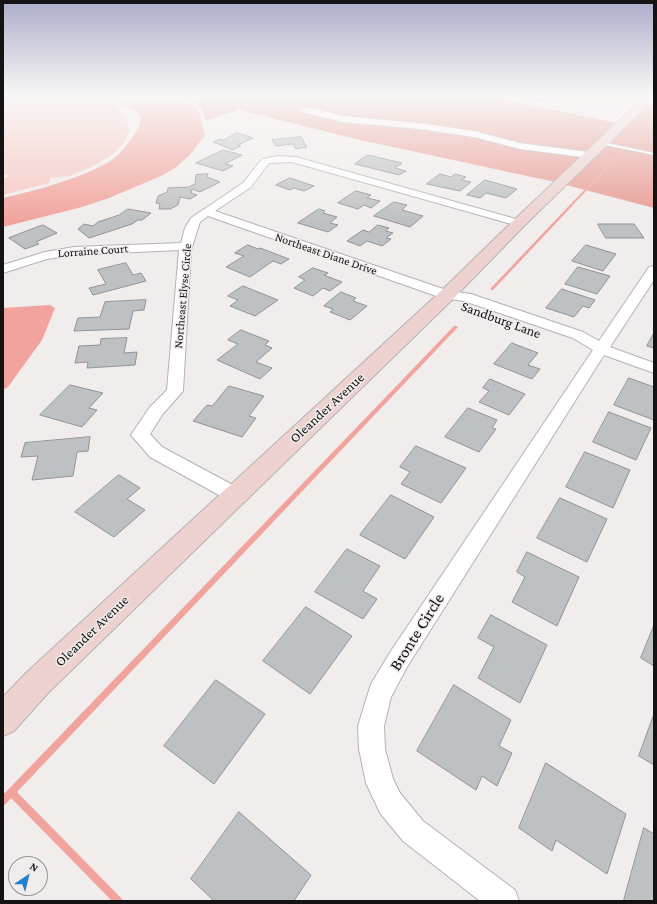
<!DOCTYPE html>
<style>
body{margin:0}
#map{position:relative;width:657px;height:904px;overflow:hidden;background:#f1edec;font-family:"Crimson Pro",serif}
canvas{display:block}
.frame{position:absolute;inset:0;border:4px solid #141212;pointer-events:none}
.north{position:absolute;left:8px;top:856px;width:40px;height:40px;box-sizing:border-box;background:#f1edec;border:1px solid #999595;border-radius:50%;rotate:35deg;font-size:11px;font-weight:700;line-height:16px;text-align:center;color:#141212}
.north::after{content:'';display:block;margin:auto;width:14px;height:18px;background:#2380cd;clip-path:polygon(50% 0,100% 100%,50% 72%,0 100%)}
</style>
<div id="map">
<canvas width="657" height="904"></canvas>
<div class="frame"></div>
<div class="north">N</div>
</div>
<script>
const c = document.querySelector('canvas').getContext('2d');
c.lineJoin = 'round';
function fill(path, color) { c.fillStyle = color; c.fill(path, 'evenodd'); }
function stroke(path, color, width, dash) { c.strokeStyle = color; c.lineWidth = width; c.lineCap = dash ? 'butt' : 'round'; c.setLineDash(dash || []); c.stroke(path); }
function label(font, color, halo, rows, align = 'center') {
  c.font = font + ' "Crimson Pro",serif'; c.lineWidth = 3; c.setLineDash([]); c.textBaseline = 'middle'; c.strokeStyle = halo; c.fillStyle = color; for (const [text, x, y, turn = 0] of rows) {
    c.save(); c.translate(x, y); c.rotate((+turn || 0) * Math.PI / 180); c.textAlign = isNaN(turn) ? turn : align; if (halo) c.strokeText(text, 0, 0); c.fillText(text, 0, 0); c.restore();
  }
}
const green = new Path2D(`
 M3 96C28 96 55 94 80 96 87 96 94 99 101 101 104 102 109 102 112 105 157 137 99 166 69 176 64 177 57 177 51 178L49 183 3 195V179L9 176 3 174Z`);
const forest = new Path2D(`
 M193 96H489L617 123 586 152 345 117 305 108 299 111 340 120 417 128 582 156 555 182 356 139 240 110 206 120 200 106 187 98Z
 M647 105 654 106V208L566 185Z`);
const water = new Path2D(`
 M102 96H177L196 107 200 115 205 135 189 156 175 168 161 176 109 198 82 207 3 227V198C35 191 85 177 112 160 121 153 128 144 134 135 138 129 144 119 138 113 135 110 130 109 127 107 118 102 111 99 102 96Z
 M50 305 55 308 42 340 8 387 3 390V308Z`);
const stream = new Path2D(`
 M653 118H654V121L632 144H630V142Z
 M621 151 623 152 493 290H491V288Z
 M454 326H456L458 327 17 792 121 898 123 901H112L11 798 6 804 3 805V795Z`);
const building = new Path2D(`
 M533 96H558H554L545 102 529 99Z
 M280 100 292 103 281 106 272 104Z
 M237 133 253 138 238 145 241 146 233 150 213 142 220 139 223 140Z
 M301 137 307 147 296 149 293 144 276 146 272 140Z
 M223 150 242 155 225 164 233 166 223 171 196 163Z
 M368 155 402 163 395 168 406 171 399 175 355 164Z
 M208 174 207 177 220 182 200 192 192 189 191 193 197 195 190 199 180 197 178 205 170 209H159L160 204 156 203 158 196 167 192 168 188 189 187 195 184 196 175Z
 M440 174 451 177 455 174 466 177 461 180 471 182 460 191 427 184Z
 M290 178 314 186 304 191 294 188 290 190 276 185Z
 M485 180 517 189 506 198 486 193 480 198 467 195Z
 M356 191 371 195 367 198 380 201 371 208 364 205 358 209 338 203Z
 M394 202 407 205 402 210 423 216 410 227 374 216Z
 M128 209 151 213 142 220H138L132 224 89 238 78 229 84 224 93 226 98 222 119 215Z
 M319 209 325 211 323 213 337 217 330 223 338 225 328 232 298 223Z
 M598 224H634L644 238H606Z
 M43 225 57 233 36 242 39 244 25 249 9 238Z
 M378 225 389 228 386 231 393 233 386 238 391 239 382 246 367 241 360 246 347 241 363 230 369 232Z
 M248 245 258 249 260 248 289 259 281 264 273 261 250 277 226 267 244 256 235 253Z
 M586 245 616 254 603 271 572 261Z
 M126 263 133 275 141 273 146 281 93 295 89 288 106 284 98 270Z
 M578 267 610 276 597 294 565 284Z
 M313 268 328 273 324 275 342 282 330 291 323 288 313 296 294 288 305 280 299 277Z
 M243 286 278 300 255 316 230 306 238 300 228 296Z
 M562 289 595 300 589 308 583 306 574 317 546 308Z
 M341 292 356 298 353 301 367 306 350 320 330 312 333 309 324 306Z
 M146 300 144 310 133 311 129 329 74 331 78 318 100 317 105 302Z
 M241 330 269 341 265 345 272 348 256 362 272 368 260 379 217 360 238 344 228 340Z
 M654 333V348L647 346Z
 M127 338 124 353 137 352 135 365 87 368 88 362 75 363 79 346 100 345 101 339Z
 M512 343 538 353 528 365 540 369 532 379 494 364Z
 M629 378 654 387V420L614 405Z
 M490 379 525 394 509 415 479 402 489 391 483 388Z
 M70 385 103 393 89 408 97 410 82 427 40 415Z
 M229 386 264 396 249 416 256 418 242 437 193 421 207 405 212 406Z
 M468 408 497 420 492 428 496 429 479 452 445 437Z
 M609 412 651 428 636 460 593 442Z
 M90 437 88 451 77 452 73 476 32 480 38 456 21 457 25 443Z
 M416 446 466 468 441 503 401 484 410 472 400 467Z
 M585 452 630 470 613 508 566 487Z
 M119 475 140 488 127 499 145 510 114 537 75 512Z
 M391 495 434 517 405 559 360 535Z
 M560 498 607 519 587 562 537 538Z
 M347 549 380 566 363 591 377 599 363 619 315 592Z
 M527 552 579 577 557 626 512 602 525 577 517 572Z
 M306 607 352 636 310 694 263 661Z
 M491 615 547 645 520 703 478 678 494 647 478 638Z
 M654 625V666L641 658Z
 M216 680 265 714 214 784 164 746Z
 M454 685 511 720 499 746 512 753 497 786 482 776 476 790 417 751Z
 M654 714V765L639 756Z
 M546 763 626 814 607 874 556 840 552 851 519 828Z
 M239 812 311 875 294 901H214L191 879Z
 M644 828 654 834V901H626L624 900Z`);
const lane = new Path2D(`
 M638 96H645L651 98 649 99Z
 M602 142 654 153V155L600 144V142Z`);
const street = new Path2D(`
 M306 107 343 116 419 123 474 131 520 143 589 152 594 155 589 158 520 149 474 137 419 129 343 122 303 112 302 110Z
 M278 156 296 157 523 221 525 223 523 225H515L292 162 269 163 251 187 215 211 449 291 471 294 583 332 599 341 649 267 654 266V280L610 347 654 363V373L604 355 407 667 391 697 384 726 385 749 393 779 400 793 423 821 515 890 519 901H480L403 841 380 813 366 783 359 749 358 726 371 684 391 651 593 350 573 338 464 301 442 298 208 216 200 222 191 250 183 391 162 415 150 434 162 447 242 490 245 495 242 500 235 502 228 500 150 457 131 435 150 407 167 390 179 250 74 255 47 259 3 273V265L45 252 74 247 181 243 185 228 191 218 243 183 262 159Z`);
const secondary = new Path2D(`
 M645 96H654V99L524 226 453 299 48 693 14 731 3 736V697L26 673 441 291 514 220Z`);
const farStreetnames = [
 ["Lorraine Court",93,251,-4],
 ["Northeast Diane Drive",326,254,19],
 ["Northeast Elyse Circle",183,296,-85]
];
const streetNames = [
 ["Sandburg Lane",501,320,20],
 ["Oleander Avenue",327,408,-43],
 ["Oleander Avenue",92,631,-44]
];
const nearStreetnames = [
 ["Bronte Circle",417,632,-58]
];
fill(green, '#f5c6c1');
fill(forest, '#e89b94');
fill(water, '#f1a39d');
fill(stream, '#f1a39d');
fill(building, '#bec1c3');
stroke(building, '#909295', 1);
stroke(lane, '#b6b2b1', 2);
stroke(street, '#b6b2b1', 2);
stroke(secondary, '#b6b2b1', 2);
fill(lane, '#fff');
fill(street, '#fff');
fill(secondary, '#edd2d0');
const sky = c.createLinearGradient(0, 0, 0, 222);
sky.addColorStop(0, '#abadca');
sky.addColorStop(0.43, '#f9f7f6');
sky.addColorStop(1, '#f9f7f600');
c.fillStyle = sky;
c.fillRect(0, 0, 657, 222);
label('12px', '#141212', '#f1edec', farStreetnames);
label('14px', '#141212', '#f1edec', streetNames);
label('17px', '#141212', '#f1edec', nearStreetnames);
</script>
